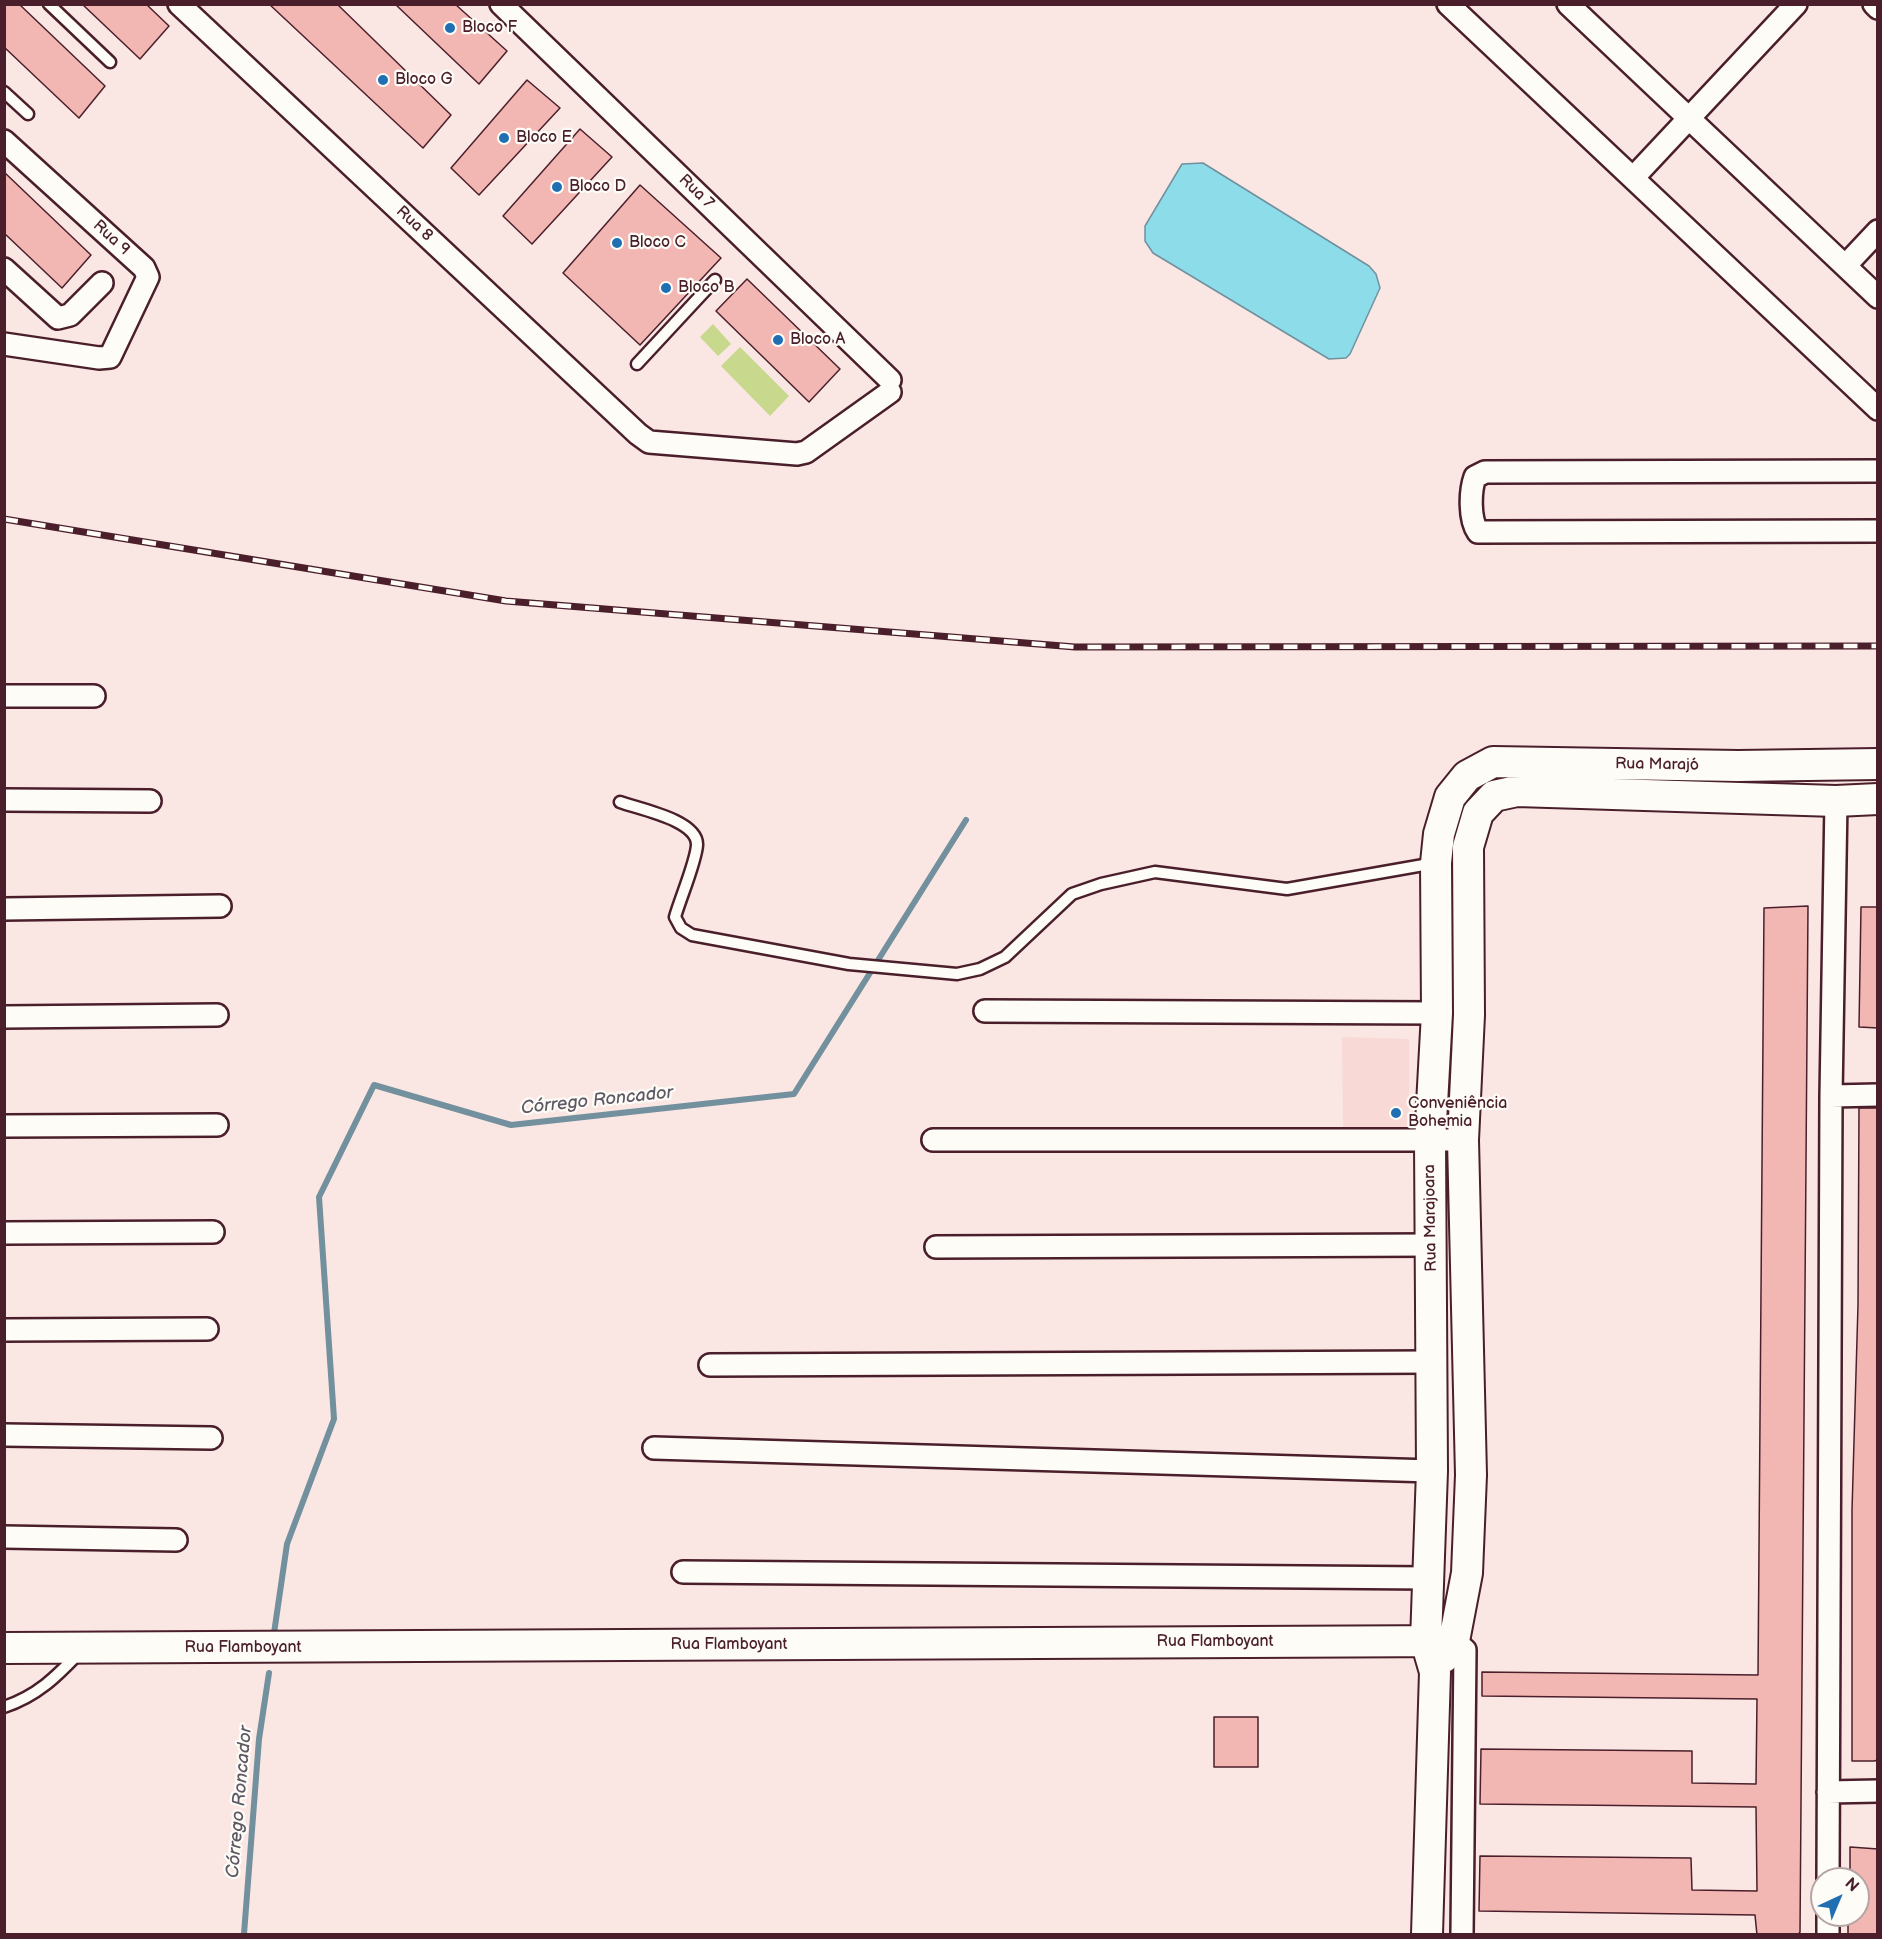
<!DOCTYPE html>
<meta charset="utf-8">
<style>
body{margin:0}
#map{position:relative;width:1882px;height:1939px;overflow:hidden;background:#fae7e3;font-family:"Balsamiq Sans",sans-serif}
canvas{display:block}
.frame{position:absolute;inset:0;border:6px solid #4a1f2b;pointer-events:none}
.north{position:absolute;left:1810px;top:1867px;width:60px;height:60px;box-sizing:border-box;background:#fdfcf7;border:2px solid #b5a4a5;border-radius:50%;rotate:44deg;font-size:16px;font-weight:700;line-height:24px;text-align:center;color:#4a1f2b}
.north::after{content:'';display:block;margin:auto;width:21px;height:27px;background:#1f6fb2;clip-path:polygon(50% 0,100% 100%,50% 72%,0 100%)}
</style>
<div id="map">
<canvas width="1882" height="1939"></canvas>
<div class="frame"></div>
<div class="north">N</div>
</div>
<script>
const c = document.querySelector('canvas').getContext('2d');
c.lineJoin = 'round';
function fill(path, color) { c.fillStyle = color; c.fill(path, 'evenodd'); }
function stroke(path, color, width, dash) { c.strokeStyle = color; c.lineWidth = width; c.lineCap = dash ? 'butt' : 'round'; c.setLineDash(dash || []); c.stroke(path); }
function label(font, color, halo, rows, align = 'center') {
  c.font = font + ' "Balsamiq Sans",sans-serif'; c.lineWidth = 4.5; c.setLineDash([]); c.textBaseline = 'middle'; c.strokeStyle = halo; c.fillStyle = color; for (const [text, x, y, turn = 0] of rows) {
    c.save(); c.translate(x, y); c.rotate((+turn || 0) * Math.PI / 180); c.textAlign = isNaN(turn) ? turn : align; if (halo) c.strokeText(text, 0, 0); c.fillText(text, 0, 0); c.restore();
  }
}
const built = new Path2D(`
 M1342 1037 1409 1039V1134L1343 1129Z`);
const green = new Path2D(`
 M713 324 731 344 718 356 700 337Z
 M740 347 789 396 770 416 721 366Z`);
const water = new Path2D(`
 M1203 163 1369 266 1376 274 1380 288 1350 354 1346 358 1329 359 1153 253 1145 241V226L1182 164Z`);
const stream = new Path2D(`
 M273 1640 287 1544 334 1419 319 1197 374 1085 511 1125 794 1094 966 820
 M244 1934 259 1739 269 1673`);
const building = new Path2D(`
 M4 4H19L105 86 79 118 4 47Z
 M82 4H146L169 26 140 59Z
 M269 4H337L451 115 423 148Z
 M395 4H455L507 51 479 84Z
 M527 80 560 108 479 195 451 168Z
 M580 129 612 157 532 244 503 216Z
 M4 172 91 255 62 288 4 233Z
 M640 185 721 258 640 345 563 273Z
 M747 279 840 369 809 402 716 311Z
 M1808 906 1800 1932 1798 1935H1757L1755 1915 1479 1911 1480 1856 1691 1858 1692 1890 1757 1891 1756 1807 1480 1804 1481 1749 1692 1751V1783L1756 1784 1757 1699 1482 1696V1672L1758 1675 1764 908Z
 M1861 907H1878V1028L1859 1027Z
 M1859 1108H1878V1760L1874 1761H1852V1510L1858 1305Z
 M1214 1717H1258V1767H1214Z
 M1850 1847 1878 1849V1935H1848V1915H1858V1879H1852L1850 1872Z`);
const lane = new Path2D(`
 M49 4 110 62
 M4 92 28 114
 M637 364 715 280
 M620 802C639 809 698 820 697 845 696 862 680 899 675 917L681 928 692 935 849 964 957 974 980 969 1005 957 1072 894 1101 884 1155 872 1287 889 1435 863
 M4 1707C37 1696 56 1677 79 1653`);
const street = new Path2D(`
 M179 4 638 434 649 442 797 454 806 452 890 392
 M501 4 890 380
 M1448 4 1878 409
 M1568 4 1878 297
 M1874 4 1878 8
 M4 141 144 268 148 277 110 357 99 358 4 344
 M1633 178 1796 4
 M1846 265 1878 231
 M4 269 58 318 70 315 102 283
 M1878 471 1485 472 1475 477C1470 491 1469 519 1478 532L1878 531
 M4 696H94
 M4 800 150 801
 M4 909 220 906
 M985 1011 1437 1013
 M4 1017 217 1015
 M1831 1096 1878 1095
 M4 1126 217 1125
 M933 1140H1463
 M4 1233 213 1232
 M936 1247 1432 1245
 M4 1330 207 1329
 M710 1365 1434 1362
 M4 1435 211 1438
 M654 1448 1432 1471
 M4 1537 176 1540
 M683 1572 1429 1578
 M1454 1641 1465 1650 1462 1934
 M1828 1792 1878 1791
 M1828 1879 1831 1096 1836 801
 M1828 1934V1915`);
const secondary = new Path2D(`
 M4 1648 1454 1641
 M1444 1657 1454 1641 1467 1573 1471 1475 1463 1140 1469 1015 1468 847 1478 813 1494 796 1517 791 1836 801 1878 799
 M1427 1934 1435 1672 1426 1641 1432 1471 1430 1141 1437 1013 1436 863 1439 834 1450 797 1467 776 1493 762 1738 766 1878 764`);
const rail = new Path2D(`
 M4 519 506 601 1075 647 1878 646`);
const markers = [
 [450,28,6,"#1f6fb2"],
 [383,80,6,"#1f6fb2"],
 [504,138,6,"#1f6fb2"],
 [557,187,6,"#1f6fb2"],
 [617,243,6,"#1f6fb2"],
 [666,288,6,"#1f6fb2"],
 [778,340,6,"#1f6fb2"],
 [1396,1113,6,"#1f6fb2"]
];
const poiNames = [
 ["Bloco F",462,28],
 ["Bloco G",395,80],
 ["Bloco E",516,138],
 ["Bloco D",569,187],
 ["Bloco C",629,243],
 ["Bloco B",678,288],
 ["Bloco A",790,340],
 ["Conveniência",1408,1104],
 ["Bohemia",1408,1122]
];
const streetNames = [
 ["Rua 7",696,192,44],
 ["Rua 8",414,224,43],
 ["Rua 9",111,238,42],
 ["Rua Marajó",1657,765,1],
 ["Rua Marajoara",1431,1218,-91],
 ["Rua Flamboyant",1215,1642],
 ["Rua Flamboyant",729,1645],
 ["Rua Flamboyant",243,1648]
];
const waterNames = [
 ["Córrego Roncador",597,1101,-6],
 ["Córrego Roncador",240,1802,-85]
];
fill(built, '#f8d9d5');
fill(green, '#c8d88d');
fill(water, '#8cdce9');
stroke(water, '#72909d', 1.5);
stroke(stream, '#72909d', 6);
fill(building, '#f3b7b3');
stroke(building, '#4a1f2b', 1.5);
stroke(lane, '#4a1f2b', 15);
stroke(street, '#4a1f2b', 26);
stroke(secondary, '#4a1f2b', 34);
stroke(lane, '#fdfcf7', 10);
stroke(street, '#fdfcf7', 21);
stroke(secondary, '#fdfcf7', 30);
stroke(rail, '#4a1f2b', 7);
stroke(rail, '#fdfcf7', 4.5, [14]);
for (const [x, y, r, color] of markers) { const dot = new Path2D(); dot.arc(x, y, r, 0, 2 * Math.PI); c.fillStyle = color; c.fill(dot); stroke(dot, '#fdfcf7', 2); }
label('16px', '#4a1f2b', '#fdfcf7', poiNames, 'left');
label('16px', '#4a1f2b', '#fdfcf7', streetNames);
label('italic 18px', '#5e5864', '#fdfcf7', waterNames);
</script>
